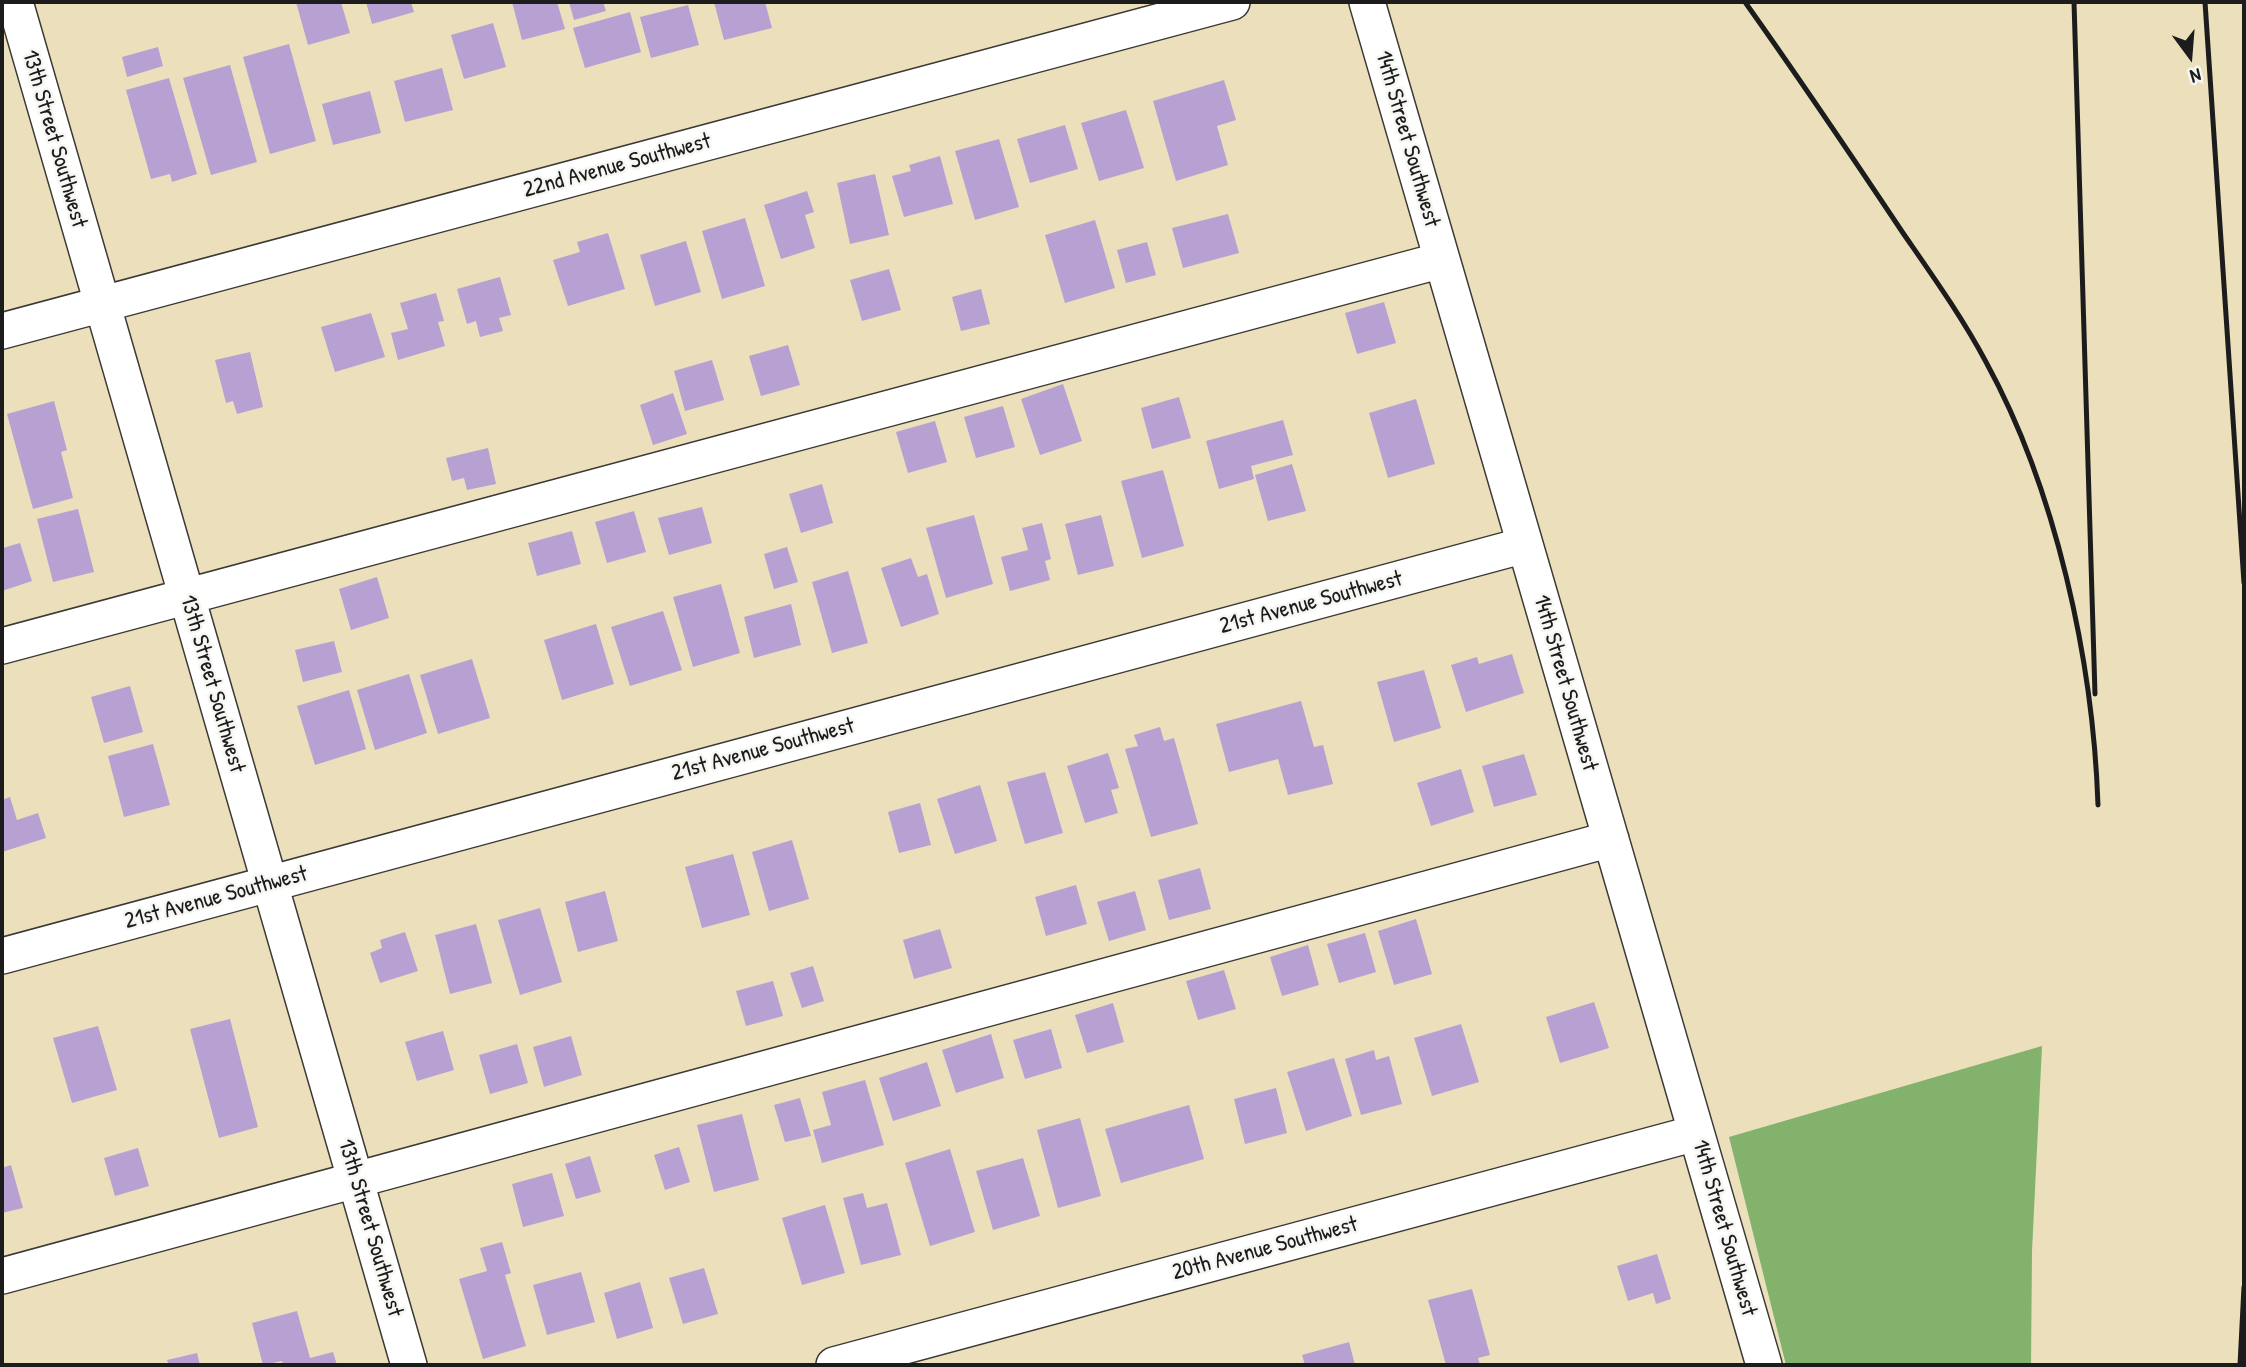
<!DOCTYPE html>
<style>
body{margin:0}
#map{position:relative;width:2246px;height:1367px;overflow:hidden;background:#ebdfbc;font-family:"Patrick Hand",sans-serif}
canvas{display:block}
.frame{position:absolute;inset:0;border:4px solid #1c1c1c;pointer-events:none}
.north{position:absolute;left:2155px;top:21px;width:70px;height:70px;-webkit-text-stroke:5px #f6f6f2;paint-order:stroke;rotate:164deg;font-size:19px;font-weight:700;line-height:28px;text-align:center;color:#1c1c1c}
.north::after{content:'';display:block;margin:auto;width:24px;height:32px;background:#1c1c1c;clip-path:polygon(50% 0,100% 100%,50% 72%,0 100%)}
</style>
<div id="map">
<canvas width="2246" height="1367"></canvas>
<div class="frame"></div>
<div class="north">N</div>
</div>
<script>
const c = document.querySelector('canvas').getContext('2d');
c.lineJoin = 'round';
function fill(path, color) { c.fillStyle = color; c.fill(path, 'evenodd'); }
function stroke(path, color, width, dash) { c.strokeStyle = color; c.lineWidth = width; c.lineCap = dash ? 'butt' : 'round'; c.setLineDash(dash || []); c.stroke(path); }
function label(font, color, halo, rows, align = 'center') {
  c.font = font + ' "Patrick Hand",sans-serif'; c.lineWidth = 5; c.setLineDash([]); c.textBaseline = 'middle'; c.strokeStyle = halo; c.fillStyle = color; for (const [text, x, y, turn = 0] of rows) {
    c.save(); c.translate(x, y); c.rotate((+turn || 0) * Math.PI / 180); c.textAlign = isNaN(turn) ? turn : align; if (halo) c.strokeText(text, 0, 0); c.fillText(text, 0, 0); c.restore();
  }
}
const forest = new Path2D(`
 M2042 1046 2032 1251 2031 1365H1786L1729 1137Z`);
const building = new Path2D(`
 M296 2H341L350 33 308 45Z
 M366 2H411L414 12 372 24Z
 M512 2H557L565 29 522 40Z
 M569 2H603L606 11 574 20Z
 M714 2H765L772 28 724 40Z
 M688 5 699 45 651 58 640 17Z
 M630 12 641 52 585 68 573 28Z
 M493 23 506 67 464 79 451 35Z
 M289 44 316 141 270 154 243 57Z
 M158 47 163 66 127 77 122 57Z
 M230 65 257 162 211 175 183 78Z
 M442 68 453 110 405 122 394 81Z
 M169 78 197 174 172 182 170 174 151 179 126 90Z
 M1224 80 1236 120 1217 126 1228 165 1176 181 1153 101Z
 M370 91 381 133 333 145 322 104Z
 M1126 110 1144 168 1099 181 1081 123Z
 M1065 125 1078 169 1030 183 1017 139Z
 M999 139 1019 207 975 220 955 151Z
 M940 156 953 204 904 217 892 176 911 171 909 165Z
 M875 174 889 235 850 244 837 183Z
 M807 191 814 212 805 215 815 248 781 259 764 205Z
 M1228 214 1239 253 1183 268 1172 228Z
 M745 218 765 286 722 299 702 231Z
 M1095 220 1115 288 1065 303 1045 235Z
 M608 233 625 289 568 306 553 260 580 252 577 242Z
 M686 241 701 292 655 306 640 255Z
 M1147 242 1156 275 1126 283 1117 250Z
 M889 269 901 310 862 321 850 280Z
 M500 277 511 315 499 318 503 331 480 337 476 321 467 324 457 289Z
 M981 289 990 324 961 331 952 297Z
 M436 293 444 321 438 322 445 346 398 360 391 333 408 329 400 303Z
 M1384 302 1396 343 1357 354 1345 313Z
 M371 313 385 357 335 372 321 327Z
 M788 345 800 385 761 396 749 356Z
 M250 352 263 407 237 414 233 401 226 403 215 360Z
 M712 360 724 400 685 411 674 371Z
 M1063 384 1082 441 1040 455 1021 399Z
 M673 393 687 434 653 445 640 405Z
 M1179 397 1191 438 1152 449 1141 408Z
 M1416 399 1435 464 1388 478 1369 413Z
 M54 401 67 450 61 452 73 498 33 509 7 414Z
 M1003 406 1015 447 976 458 964 417Z
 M1283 420 1293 455 1251 466 1254 479 1219 489 1206 441Z
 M935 421 947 462 908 473 896 432Z
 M488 448 496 484 467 490 464 478 452 481 446 458Z
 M1292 464 1306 511 1268 521 1255 475Z
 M1163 470 1184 546 1142 558 1121 481Z
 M822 484 833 523 801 533 789 494Z
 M702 507 712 543 669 555 658 518Z
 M78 509 94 572 53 582 37 519Z
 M634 511 646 552 607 563 595 522Z
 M974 515 993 584 946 598 926 528Z
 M1101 515 1114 566 1078 575 1065 524Z
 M1042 523 1051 559 1045 561 1050 580 1010 591 1001 557 1028 550 1022 528Z
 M572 531 581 564 537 576 528 543Z
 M20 543 32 581 2 591 3 548Z
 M787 547 798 582 774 589 764 554Z
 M911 558 918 577 927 574 939 614 901 627 881 568Z
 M848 571 868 643 832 653 812 582Z
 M377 577 389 618 351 630 339 589Z
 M721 584 740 653 693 667 673 597Z
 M791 604 801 645 754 658 744 617Z
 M663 611 682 670 630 686 611 627Z
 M596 624 614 684 562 700 544 640Z
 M334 641 342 672 303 682 295 650Z
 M1512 654 1524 693 1466 712 1451 665 1477 657 1479 664Z
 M472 659 490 718 438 734 420 675Z
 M1424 670 1441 728 1394 742 1377 682Z
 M409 674 427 733 375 750 357 690Z
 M130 686 143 732 104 743 91 697Z
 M349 690 366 749 315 765 297 706Z
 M1301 701 1314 747 1323 745 1333 784 1288 795 1278 759 1229 772 1216 724Z
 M1160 727 1164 741 1174 738 1198 824 1151 837 1125 749 1138 746 1134 735Z
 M153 744 170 805 124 817 108 756Z
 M1108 753 1119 788 1111 790 1118 813 1085 823 1067 766Z
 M1524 754 1537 795 1494 807 1482 766Z
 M1461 769 1474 812 1431 826 1417 783Z
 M1045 772 1063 833 1025 844 1007 782Z
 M980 785 997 841 955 854 937 799Z
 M10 797 17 820 38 813 46 838 2 852V800Z
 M920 803 931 845 899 853 888 812Z
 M792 840 809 899 769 911 752 852Z
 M733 854 750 915 702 928 685 867Z
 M1200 868 1211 909 1169 920 1158 880Z
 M1076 885 1087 924 1046 936 1035 897Z
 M605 891 618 941 578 952 565 902Z
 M1135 891 1146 930 1109 941 1097 902Z
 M540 908 562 982 520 995 498 920Z
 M1416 919 1432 974 1394 985 1378 931Z
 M476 924 492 983 450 994 435 935Z
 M940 929 952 968 914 979 903 940Z
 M405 932 418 971 380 983 370 953 382 948 380 940Z
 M1365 933 1376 972 1339 983 1327 944Z
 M1308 945 1319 985 1282 996 1270 957Z
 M813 966 824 1001 802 1008 790 973Z
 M1224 970 1236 1009 1198 1020 1186 981Z
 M773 981 783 1016 746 1026 736 991Z
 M1594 1002 1609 1048 1560 1063 1546 1017Z
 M1113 1003 1124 1042 1087 1053 1075 1015Z
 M230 1019 258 1127 219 1138 190 1029Z
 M1461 1024 1479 1082 1432 1096 1414 1038Z
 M98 1026 117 1090 72 1103 53 1038Z
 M1051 1029 1062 1068 1025 1079 1013 1040Z
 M443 1031 454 1070 417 1081 405 1042Z
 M991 1034 1004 1078 956 1093 942 1050Z
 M571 1036 582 1075 544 1087 533 1047Z
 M517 1044 528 1083 490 1094 479 1055Z
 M1374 1050 1376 1060 1389 1056 1402 1104 1361 1115 1345 1059Z
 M1334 1058 1352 1116 1306 1131 1287 1072Z
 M927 1062 941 1106 893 1121 879 1078Z
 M865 1080 884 1145 822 1163 813 1130 831 1125 822 1092Z
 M1276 1088 1287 1133 1245 1144 1234 1099Z
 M800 1098 811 1136 785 1142 774 1105Z
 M1189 1105 1204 1159 1121 1183 1105 1129Z
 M742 1114 759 1180 714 1192 697 1125Z
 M1080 1118 1101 1196 1058 1208 1037 1130Z
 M679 1147 690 1182 665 1190 654 1155Z
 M138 1148 149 1186 115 1196 104 1158Z
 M950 1149 975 1232 930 1246 905 1163Z
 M590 1156 601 1192 576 1199 565 1164Z
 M1023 1158 1040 1216 993 1230 976 1171Z
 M11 1165 23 1208 2 1213V1168Z
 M552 1173 564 1216 523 1227 512 1184Z
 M863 1193 867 1208 887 1203 901 1255 861 1265 843 1198Z
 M825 1205 845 1273 802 1285 782 1218Z
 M502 1242 511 1273 505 1275 526 1346 483 1359 459 1279 487 1271 480 1248Z
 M1657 1254 1671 1299 1656 1304 1653 1293 1628 1301 1617 1266Z
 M704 1268 718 1314 683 1324 669 1278Z
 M581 1272 595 1322 547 1335 533 1285Z
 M640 1282 653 1328 617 1339 604 1293Z
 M1472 1289 1490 1355 1478 1358 1480 1365H1446L1428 1300Z
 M297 1311 310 1358 333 1352 337 1365H283L282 1361 263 1365 252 1323Z
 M1349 1342 1355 1365H1305L1302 1355Z
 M197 1353 200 1365H169L167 1360Z`);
const minor = new Path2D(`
 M15 2 409 1365
 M1367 2 1764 1365
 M2 331 1232 2
 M2 646 1442 260
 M2 956 1525 545
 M2 1276 1611 839
 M834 1365 1696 1133`);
const rail = new Path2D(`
 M1745 2C1799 78 1851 155 1903 233 1932 275 1962 317 1986 362 2056 490 2093 660 2098 805
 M2074 2 2095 694
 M2205 2 2244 583
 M2240 1365 2244 1287`);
const streetNames = [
 ["13th Street Southwest",54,139,74],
 ["14th Street Southwest",1407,139,74],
 ["22nd Avenue Southwest",617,166,-15],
 ["21st Avenue Southwest",1311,603,-15],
 ["14th Street Southwest",1565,683,74],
 ["13th Street Southwest",212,684,74],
 ["21st Avenue Southwest",763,750,-15],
 ["21st Avenue Southwest",216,898,-15],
 ["13th Street Southwest",370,1228,74],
 ["14th Street Southwest",1724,1228,74],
 ["20th Avenue Southwest",1265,1249,-15]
];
fill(forest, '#82b26c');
fill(building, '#b7a1d2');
stroke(minor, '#3b3934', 38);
stroke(minor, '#fff', 35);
stroke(rail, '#1c1c1c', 5);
label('23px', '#1c1c1c', '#f6f6f2', streetNames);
</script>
